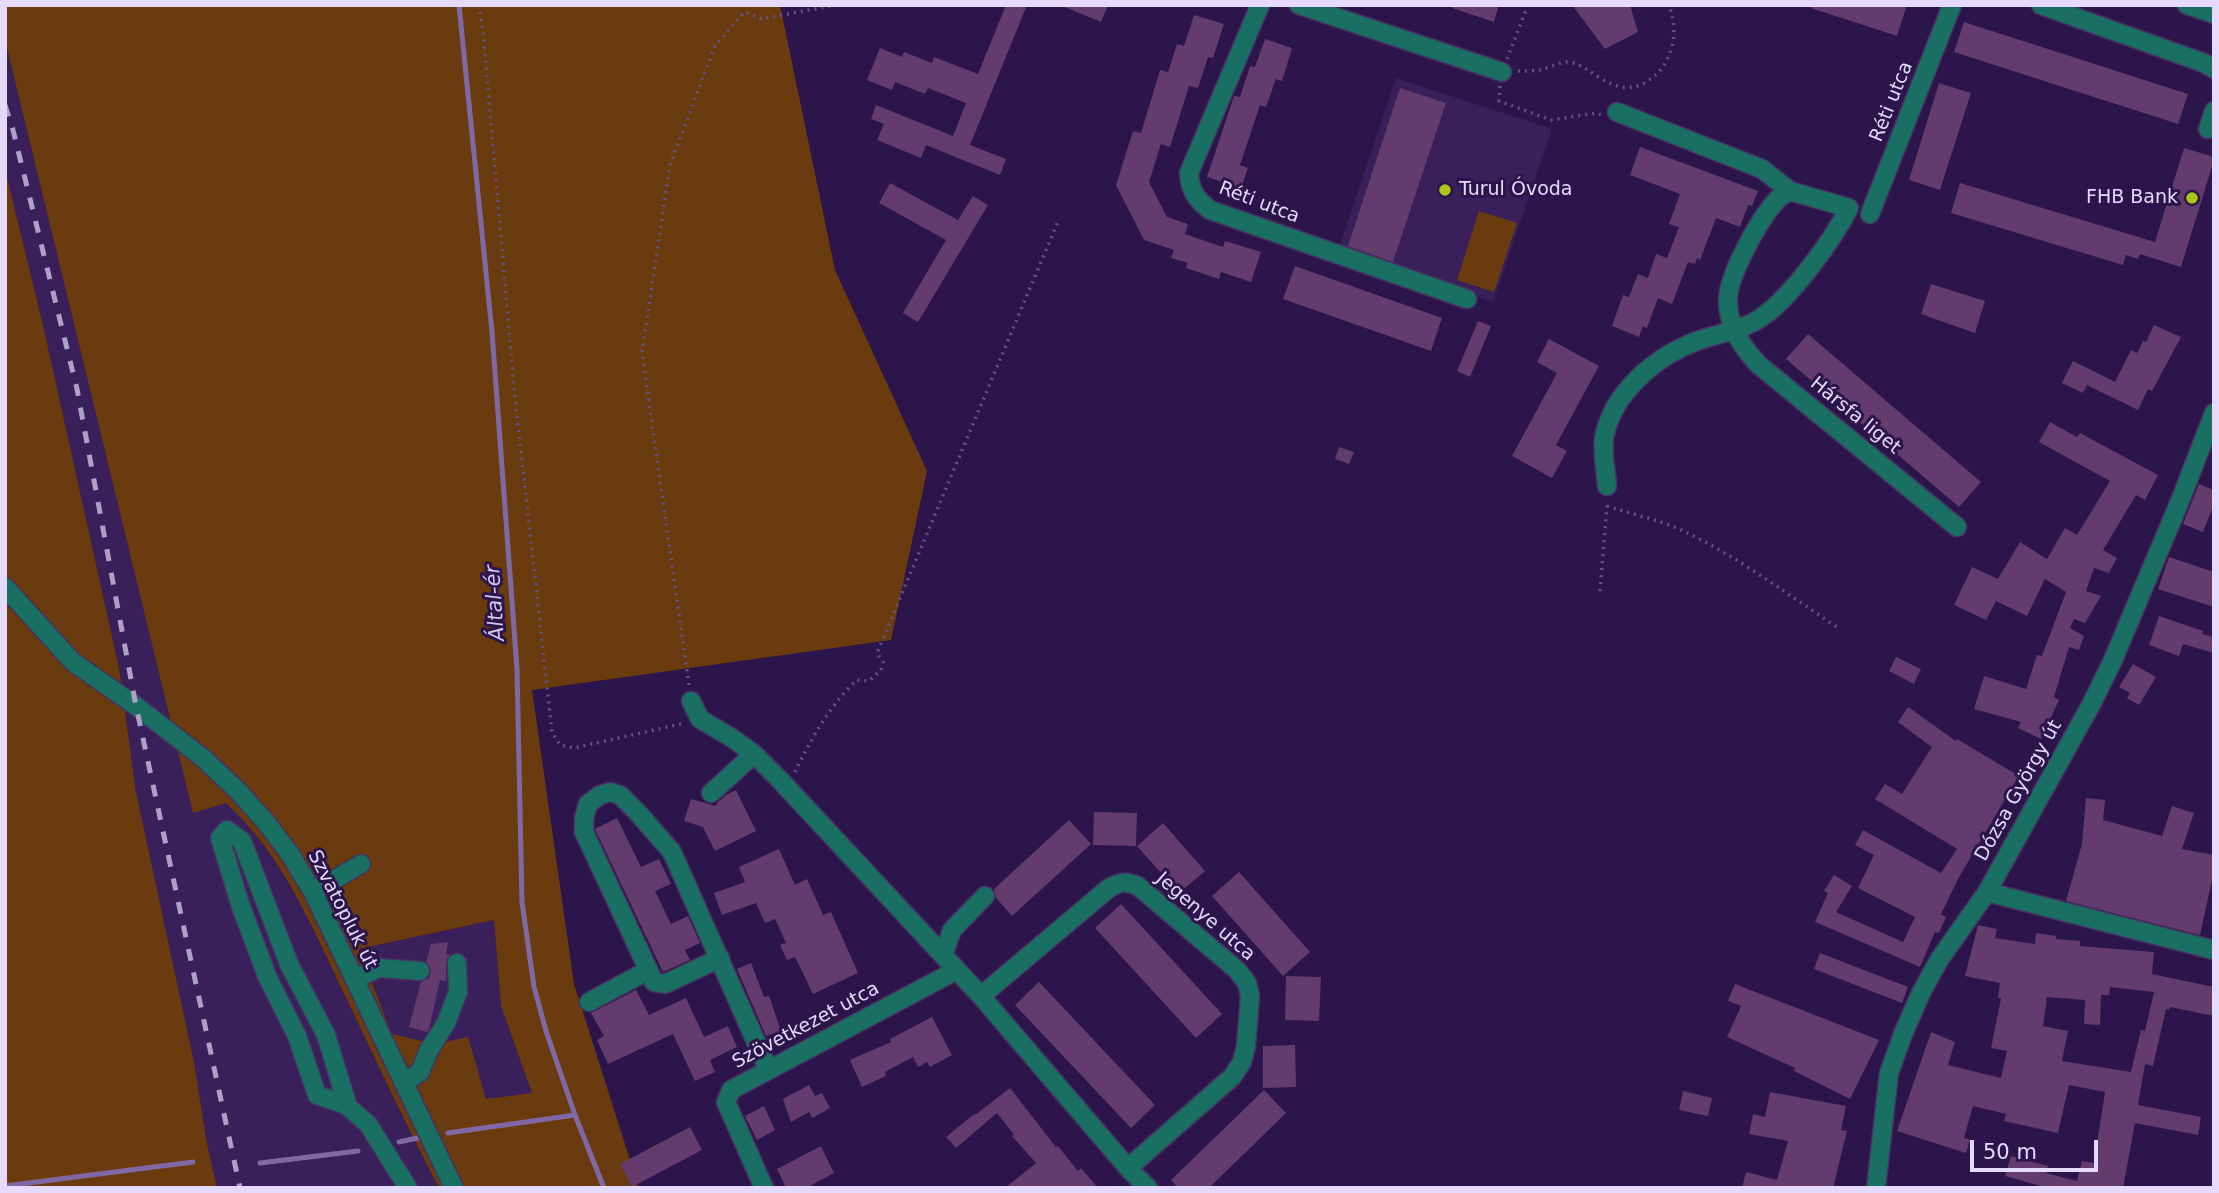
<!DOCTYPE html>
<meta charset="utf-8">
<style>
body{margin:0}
#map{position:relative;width:2219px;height:1193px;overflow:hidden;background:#2c154a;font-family:"DejaVu Sans",sans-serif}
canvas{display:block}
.frame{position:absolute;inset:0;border:7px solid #e5dafc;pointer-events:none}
.scale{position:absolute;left:1970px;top:1140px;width:128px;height:32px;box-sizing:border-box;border:4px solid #e5dafc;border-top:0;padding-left:9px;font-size:21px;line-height:24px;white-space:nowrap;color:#e5dafc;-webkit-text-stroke:5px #2c154a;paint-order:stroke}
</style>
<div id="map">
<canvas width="2219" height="1193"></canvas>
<div class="frame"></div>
<div class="scale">50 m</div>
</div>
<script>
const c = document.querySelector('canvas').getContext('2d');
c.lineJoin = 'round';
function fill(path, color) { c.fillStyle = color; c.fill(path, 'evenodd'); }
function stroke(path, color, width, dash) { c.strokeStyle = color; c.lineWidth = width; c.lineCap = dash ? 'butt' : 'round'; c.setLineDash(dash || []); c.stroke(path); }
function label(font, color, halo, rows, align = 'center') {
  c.font = font + ' "DejaVu Sans",sans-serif'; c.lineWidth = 6; c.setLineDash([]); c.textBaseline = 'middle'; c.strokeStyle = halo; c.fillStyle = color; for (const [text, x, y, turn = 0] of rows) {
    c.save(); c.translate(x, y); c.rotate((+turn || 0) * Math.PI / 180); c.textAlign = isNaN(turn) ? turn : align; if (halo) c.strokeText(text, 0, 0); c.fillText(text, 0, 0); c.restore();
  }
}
const built = new Path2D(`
 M5 40 193 812 226 803 247 822 280 870 303 909 406 1124 439 1188H217L206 1139 195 1067 136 792 119 668 43 325 5 169Z
 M1396 78 1552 129 1493 302 1338 251Z
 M494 920 501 1006 532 1093 486 1100 435 1044 392 1034 359 949Z`);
const green = new Path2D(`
 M5 5H780L835 270 927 471 891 640 532 690 574 984 639 1188H439C406 1125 376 1061 345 996 313 929 282 854 226 803L193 813 5 40ZM494 920 501 1006 532 1093 486 1099 468 1037 435 1044 392 1034 359 949Z
 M5 169 43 325 119 668 136 792 195 1067 206 1139 217 1188H5Z
 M1479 211 1517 223 1494 292 1457 280Z`);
const stream = new Path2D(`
 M459 5 492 332 517 669 522 902 534 987 546 1031 575 1115 604 1188
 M448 1133 575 1115
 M399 1142 422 1137
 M260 1163 358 1151
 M5 1186 193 1162`);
const building = new Path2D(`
 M1006 5H1027L970 145 1006 159 1000 175 926 145 921 158 877 140 884 124 871 119 876 105 953 136 966 103 928 88 925 94 895 82 892 90 867 80 880 48 902 57 904 52 932 63 934 57 978 74Z
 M1060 5H1108L1101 22Z
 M1452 5H1499L1494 22 1452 8Z
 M1572 5H1630L1638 32 1605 49Z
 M1812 5H1907L1897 36 1811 8Z
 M1194 15 1224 24 1213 58 1208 57 1198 88 1189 86 1170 147 1161 144 1149 182 1167 217 1188 224 1185 234 1223 247 1225 241 1261 252 1251 282 1221 272 1219 279 1186 268 1188 263 1171 258 1174 250 1144 240 1116 185 1133 131 1141 133 1160 70 1168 72 1177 44 1184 46Z
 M1964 22 2188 94 2178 124 1954 52Z
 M1265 39 1292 48 1282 81 1276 79 1266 107 1260 105 1240 165 1248 168 1241 188 1207 177 1234 96 1240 97 1250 66 1255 67Z
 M1939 83 1971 93 1940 190 1909 180Z
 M1400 88 1446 103 1393 262 1348 246Z
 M1640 147 1758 191 1752 206 1748 205 1740 227 1716 218 1700 260 1697 258 1695 264 1688 262 1672 304 1658 298 1647 328 1643 326 1639 337 1612 326 1623 295 1629 297 1638 274 1648 278 1656 254 1667 258 1679 227 1669 224 1680 194 1630 175Z
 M2184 148 2214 157V160L2181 267 2140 254 2138 259 2126 255 2123 265 1951 213 1960 183 2155 242Z
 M890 183 958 220 973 196 988 205 918 322 903 313 946 240 879 203Z
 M1295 266 1442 318 1431 351 1283 299Z
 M1931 284 1985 301 1975 333 1921 314Z
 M1478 321 1491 326 1470 377 1457 371Z
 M2154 325 2181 337 2152 391 2148 389 2138 410 2087 385 2083 393 2062 383 2073 361 2115 382 2131 350 2137 353 2143 341 2146 342Z
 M1808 334 1981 482 1959 507 1786 359Z
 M1549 339 1599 366 1556 445 1567 451 1552 478 1512 456 1557 373 1537 362Z
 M2050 422 2077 437 2080 433 2158 475 2145 500 2136 495 2103 550 2117 558 2109 573 2094 568 2086 591 2101 596 2085 623 2074 619 2070 628 2084 636 2079 650 2069 647 2054 697 2059 700 2041 739 2018 728 2021 722 1974 709 1984 676 2026 689 2037 655 2042 656 2066 592 2045 579 2027 616 1996 601 1986 620 1954 605 1972 567 1998 579 2020 542 2047 559 2065 528 2077 535 2110 481 2039 442Z
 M1339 447 1354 452 1349 464 1335 459Z
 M2199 484 2214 490V504L2203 532 2183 524Z
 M2169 557 2214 572V607L2158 589Z
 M2159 616 2203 631 2202 634 2214 637V653L2183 644 2179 656 2149 645Z
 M1896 657 1921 669 1914 684 1889 671Z
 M2133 664 2156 677 2139 705 2127 698 2130 693 2119 687Z
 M1908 707 1956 741 1957 739 2019 776 1959 877 1941 914 1946 917 1939 933 1935 932 1920 967 1815 922 1828 893 1824 891 1834 875 1852 886 1836 912 1903 942 1915 917 1858 888 1874 855 1855 845 1863 830 1941 873 1957 849 1875 799 1885 784 1902 794 1932 747 1898 722Z
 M736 790 756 831 715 851 703 827 684 821 691 799 716 806 717 803 726 795Z
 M2086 798 2105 800 2103 820 2162 836 2172 806 2194 813 2182 849 2214 855V871L2200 935 2066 901 2082 844Z
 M1094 812 1137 813 1136 846 1093 845Z
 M617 818 641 867 659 859 671 884 655 891 671 924 688 916 700 943 685 950 690 960 663 972 595 829Z
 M1069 820 1091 844 1012 916 996 898 994 889Z
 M1163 823 1205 871 1179 893 1137 846Z
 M779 849 795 885 807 879 823 915 831 912 858 973 813 994 795 957 787 960 780 945 786 943 775 919 765 923 756 903 722 915 714 893 745 882 739 867Z
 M1239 872 1310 952 1283 976 1212 896Z
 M1121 904 1222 1014 1196 1038 1095 928Z
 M1978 925 1997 929 1995 938 2035 944 2036 933 2056 936V939L2080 941V946L2154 952 2152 974 2214 987V1016L2170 1007 2169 1010 2166 1009 2153 1066 2145 1064 2138 1105 2201 1117 2198 1135 2135 1123 2123 1188H2048L2005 1176 2011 1156 2048 1166 2046 1173 2077 1181 2082 1161 2094 1163 2105 1092 2069 1085 2058 1133 2004 1121 2006 1114 1973 1106 1964 1138 1970 1140 1966 1153 1897 1131 1931 1032 1955 1042 1948 1065 2001 1078 2007 1051 1991 1048 2001 998H1998L2000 983 1965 976ZM2110 987 2154 992 2145 1031 2141 1030 2131 1072 2062 1061 2068 1031 2043 1026 2047 997 2085 1000 2084 1024 2100 1025 2101 995H2109Z
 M448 942 446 954 450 955 446 963V981L440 980 429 1029 427 1032 409 1027 421 982 429 978 431 972 430 967 426 962 431 944Z
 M1820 953 1908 987 1902 1003 1814 969Z
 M751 963 764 997 769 996 781 1031 766 1036 737 969Z
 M1286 976 1321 977 1319 1021 1285 1020Z
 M1039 982 1155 1105 1131 1128 1015 1005Z
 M1735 984 1879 1040 1850 1099 1794 1071 1795 1068 1727 1037 1741 1006 1728 1001Z
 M636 990 649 1015 686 998 704 1037 728 1026 737 1047 710 1060 715 1072 695 1081 673 1034 608 1064 597 1040 604 1036 591 1013Z
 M932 1017 952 1055 930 1067 927 1062 918 1067 913 1057 885 1072 886 1076 862 1087 850 1060 891 1042 890 1039Z
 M1295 1045 1296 1087 1263 1088V1046Z
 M809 1085 815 1096 822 1093 830 1108 812 1118 809 1112 791 1122 783 1099Z
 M1010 1088 1056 1147 1058 1146 1078 1171 1081 1168 1098 1188H1005L1036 1163 1012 1136 1014 1135 997 1113 956 1148 946 1137 974 1114 975 1115Z
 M1264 1090 1286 1113 1209 1188H1178L1171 1180Z
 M1683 1091 1712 1098 1708 1116 1679 1110Z
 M1770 1092 1846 1106 1841 1130 1847 1131 1833 1188H1742L1746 1172 1777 1180 1788 1141 1749 1134 1753 1114 1765 1117Z
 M764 1106 775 1130 757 1140 745 1116Z
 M690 1127 702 1150 632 1187 620 1164Z
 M821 1146 834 1173 806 1188H786L777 1169Z`);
const path = new Path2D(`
 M479 5 483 31 514 388 552 732 560 745 574 748 685 723
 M1507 59 1528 5
 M1518 71C1525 71 1533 71 1540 70 1548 68 1557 63 1566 62 1589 61 1613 102 1646 82 1654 77 1661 71 1665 63 1676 44 1676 25 1669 5
 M1500 86 1499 101 1551 120 1597 113 1602 115
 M1607 506C1631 514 1656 519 1679 529 1736 555 1788 595 1840 629
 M1600 591 1607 506
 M689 685 642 353 670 165 715 46 744 12 762 19 835 5
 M795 772C809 742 832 702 857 680L869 681 881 670 883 662 877 653 1059 219`);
const minor = new Path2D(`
 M1260 5 1189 173C1190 191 1196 199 1210 210L1467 299
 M1299 5 1502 72
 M2041 5 2204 63 2214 69
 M2187 5 2214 14
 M2208 129 2214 111
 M1790 191C1785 194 1780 196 1777 200 1760 218 1726 278 1728 303 1729 328 1742 347 1759 365L1957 527
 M1870 214 1952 5
 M1607 486C1606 471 1602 454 1604 438 1612 393 1656 356 1697 341 1719 333 1742 331 1762 317 1792 296 1832 241 1849 208L1790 191 1762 169 1617 112
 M5 587 73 662 136 706 203 758 238 791 265 821 290 854 313 892 454 1188
 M691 701 700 719 732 738 754 754 780 780 981 996 1128 1168 1148 1188
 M711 793 754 754
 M313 892 361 864
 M1987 892 2214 950
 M943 955 952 930 985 896
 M720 958 665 984 654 982 584 832V818L588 804 600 795 610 792 620 795 639 814 672 852 768 1069
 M354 979 379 968 420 971
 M981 996 1109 888C1120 882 1126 881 1138 886L1237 970 1247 983 1250 996 1246 1046 1242 1062 1232 1077 1128 1168
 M589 1002 647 971
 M404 1083 420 1072 429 1050 446 1023 458 992 457 963
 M348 1107 326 1035 289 964 242 841 227 830 220 838 240 904 267 976 297 1036 317 1095 346 1105 368 1124 408 1188
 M764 1188 726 1102 731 1090 957 970
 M1876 1188 1889 1073 1903 1034 1922 991 1939 960 1987 892 2092 703 2113 660 2180 501 2214 413`);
const rail = new Path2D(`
 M5 105 13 130 77 389 136 706 240 1188`);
const markers = [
 [1445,190,7,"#abc615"],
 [2192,198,7,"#abc615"]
];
const streetNames = [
 ["Réti utca",1892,102,-68],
 ["Réti utca",1259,203,21],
 ["Hársfa liget",1855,416,39],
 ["Dózsa György út",2019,791,-61],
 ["Szvatopluk út",342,910,63],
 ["Jegenye utca",1205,917,41],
 ["Szövetkezet utca",806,1026,-28]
];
const poiNames = [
 ["Turul Óvoda",1459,190],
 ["FHB Bank",2178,198,"right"]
];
const waterNames = [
 ["Által-ér",496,603,-94]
];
fill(built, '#39205a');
fill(green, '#6a3b0e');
stroke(stream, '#8068a5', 5);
fill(building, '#633b6d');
stroke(minor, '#463163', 21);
stroke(path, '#655281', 3.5, [2, 5]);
stroke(minor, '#196f61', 18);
stroke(rail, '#afa0c8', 5, [12, 12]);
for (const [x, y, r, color] of markers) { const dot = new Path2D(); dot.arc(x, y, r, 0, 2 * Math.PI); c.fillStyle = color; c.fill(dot); stroke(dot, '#2c154a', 2.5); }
label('19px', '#e5dafc', '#2c154a', streetNames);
label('19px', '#e5dafc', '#2c154a', poiNames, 'left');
label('italic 21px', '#d4c7f2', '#2c154a', waterNames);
</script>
